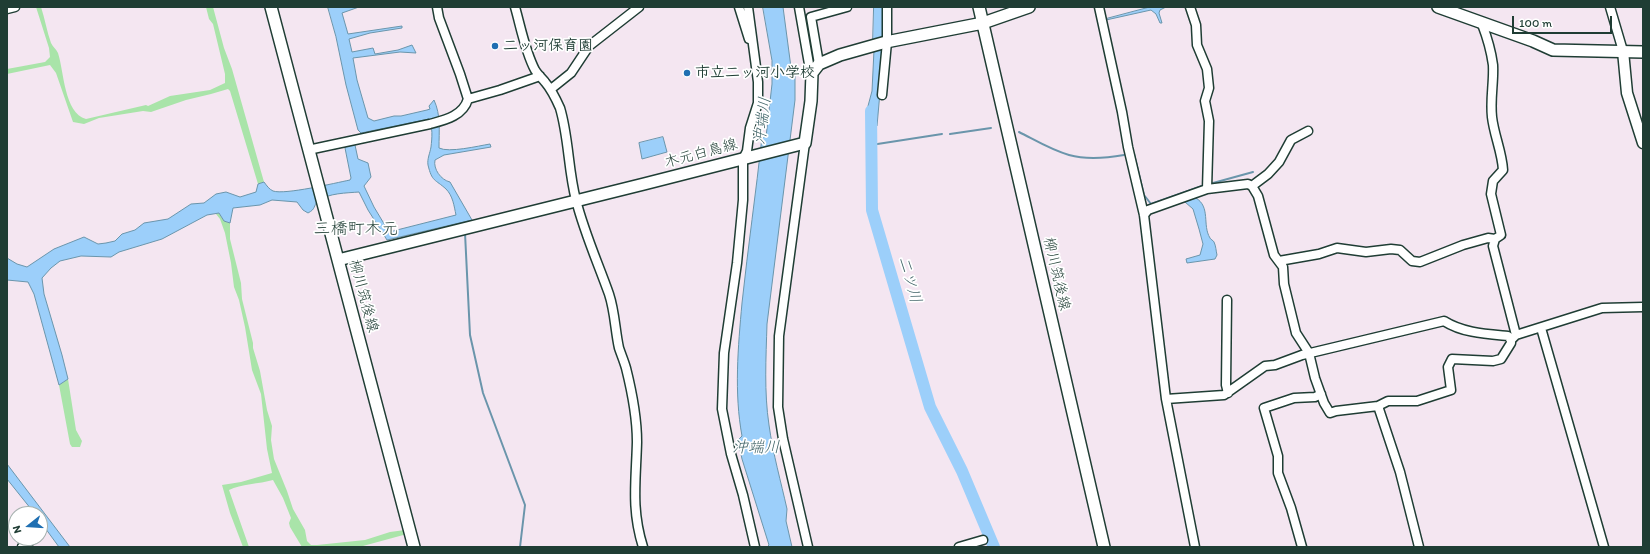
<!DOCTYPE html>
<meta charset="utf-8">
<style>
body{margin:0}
#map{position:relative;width:1650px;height:554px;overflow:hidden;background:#f4e6f1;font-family:Itim,sans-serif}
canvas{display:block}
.frame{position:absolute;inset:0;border:8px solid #1f3d34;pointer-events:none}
.north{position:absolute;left:8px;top:506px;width:40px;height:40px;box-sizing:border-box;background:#fff;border:1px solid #a5b1ae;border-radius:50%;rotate:253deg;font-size:11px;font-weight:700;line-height:16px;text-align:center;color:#1f3d34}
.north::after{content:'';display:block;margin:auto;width:14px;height:18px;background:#1f6fb2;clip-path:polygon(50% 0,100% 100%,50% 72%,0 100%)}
.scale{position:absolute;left:1512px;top:16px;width:100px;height:18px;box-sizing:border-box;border:2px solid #1f3d34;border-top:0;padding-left:5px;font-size:12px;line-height:14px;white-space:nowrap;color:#1f3d34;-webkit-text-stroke:3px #fff;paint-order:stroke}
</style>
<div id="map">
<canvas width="1650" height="554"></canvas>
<div class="frame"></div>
<div class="north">N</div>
<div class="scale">100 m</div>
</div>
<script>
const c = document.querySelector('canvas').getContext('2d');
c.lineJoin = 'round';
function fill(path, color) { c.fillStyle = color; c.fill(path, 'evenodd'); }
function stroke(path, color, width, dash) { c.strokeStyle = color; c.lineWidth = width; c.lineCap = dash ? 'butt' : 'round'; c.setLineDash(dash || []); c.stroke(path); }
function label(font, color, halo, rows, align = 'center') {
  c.font = font + ' Itim,"Klee One",sans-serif'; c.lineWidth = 3.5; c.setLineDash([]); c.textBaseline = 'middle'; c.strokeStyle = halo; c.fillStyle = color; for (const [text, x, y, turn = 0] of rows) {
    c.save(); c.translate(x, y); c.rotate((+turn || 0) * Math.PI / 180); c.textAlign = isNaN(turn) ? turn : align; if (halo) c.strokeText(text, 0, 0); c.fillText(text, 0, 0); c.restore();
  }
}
const green = new Path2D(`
 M36 7H41C45 19 47 32 51 43 53 47 56 49 58 53 64 71 64 113 86 119L146 105 148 106 170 96 210 90 225 83V74L213 24 209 19 206 7H213L224 48 232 69 264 182 258 184 230 91 228 89 211 94 186 100 151 112 143 111 99 118 84 124 73 122 56 73 50 65 7 74V69L45 62 50 57 49 48Z
 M219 213 224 221 230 223V239L241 283 242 299 253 343V348L260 371 267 410 272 426 271 440 274 459 287 491 293 509 305 530 307 541 311 545H317L365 540 390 532 405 530 407 534 363 546 302 547 290 527 289 523 291 518 283 498 273 480C259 484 241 484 229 490L249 547H243L230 513 222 485 241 482 272 473 267 449 261 394 252 370 245 327 239 300 234 287 231 263 225 233 220 219 216 214Z
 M68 379 76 430 82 441 80 447H72L70 444 59 385Z`);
const water = new Path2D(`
 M328 7H359L342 13 348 34 402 26V28L370 33 349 39 352 52 373 48 375 54 398 50 412 45 416 53 400 52 353 58 357 80 368 118 374 121 394 116H401L427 110 430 109 429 106 434 100C441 115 439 131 439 148 449 153 478 146 490 144L491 147 444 155 435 160C433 169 441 180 450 182L472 220 387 240 368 210 359 192C347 193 328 193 318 201 313 206 316 209 308 213L303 210 297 202 272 200 260 205 233 208 230 223 224 221 219 213 207 215 162 239 119 252 111 257 81 256 60 261 51 268 42 278 44 294 62 355 68 379 59 385 34 294 28 282 7 280V258L17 264 27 267 54 249 84 237 98 244 106 243 115 241 122 234 135 230 144 223 168 219 191 204 204 203 216 194 226 192 240 197 256 192 258 184 264 182C267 186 269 189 273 191 285 195 335 183 350 180L351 178 345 148 347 143H356L355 145 358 159 368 163 371 177 364 186 374 207 389 232 456 215C454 206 453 196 446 189 435 179 432 182 428 165 427 159 430 153 431 147 432 138 433 127 429 119L361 133 358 130 346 85 336 37Z
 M763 7H783L792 75H795V100L767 324C766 358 764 392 769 425 773 454 781 482 787 509L786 521 792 547H767L769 545 742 459 738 440 742 436C734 393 738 347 742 303 748 247 756 192 762 137H766L772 84V61Z
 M874 7H884L883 38 873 41Z
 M1150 7H1166L1160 10 1159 13 1162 23H1160L1156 14 1151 10 1106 20V19Z
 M884 47 877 126H868V106L872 91 874 50Z
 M663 137 667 152 642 159 639 143Z
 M1196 198C1211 207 1202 225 1210 238 1210 239 1214 241 1214 242 1216 246 1216 251 1217 255L1215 259 1187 263 1186 259 1200 255 1203 244 1199 229 1193 209 1185 202Z
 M7 464 70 547H59L40 521V514H35L7 479Z`);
const stream = new Path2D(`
 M1019 132C1035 140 1051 150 1069 155 1087 160 1107 158 1124 155
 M950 134 991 128
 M871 145 942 134
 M1134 154 1144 195 1151 204 1202 186
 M1213 183 1253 172
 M465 233 470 335 483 393 525 505 520 547`);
const river = new Path2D(`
 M871 111 872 210 930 407 962 471 994 547`);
const minor = new Path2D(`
 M515 7C521 28 525 51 535 70 538 75 542 78 545 82 551 89 556 99 560 108 569 138 568 170 576 200 584 232 598 263 609 294 615 312 615 330 619 348 621 354 624 361 626 368 632 392 637 417 637 442 636 481 631 509 643 547
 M739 7 749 39
 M748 7 758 82V103L750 128 747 151 743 159V200L737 263 724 353 722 409 731 454 743 495 755 547
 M799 7 809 64 812 73
 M1099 7 1122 112 1128 147 1144 215 1166 399 1195 547
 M1190 7 1196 25 1197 45 1207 69 1209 88 1205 101 1209 121 1207 189
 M1610 7 1623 51
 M7 9 15 7
 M1482 24C1487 37 1491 50 1493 65 1494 82 1490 99 1492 117 1494 135 1502 152 1503 170L1493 181 1491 194 1501 235 1495 239 1493 246 1516 335
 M819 64 811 17 847 7
 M551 89 571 73 589 46 639 7
 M882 95 887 42V7
 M468 99 500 90 540 76
 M805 143 779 336 778 407 783 439 808 547
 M308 150 430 124C445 120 463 116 468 99L460 74 439 18 437 7
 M1252 186 1268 174 1279 162 1291 140 1308 131
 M1144 215 1148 210 1207 189 1248 184 1252 186 1258 196 1274 255 1283 267 1284 284 1296 333 1309 353 1315 378 1324 403 1330 413 1336 411 1378 406 1388 401H1417L1451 390 1448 367 1452 359 1493 361 1501 359 1511 343V340
 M1279 261 1319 254 1337 248 1366 252 1391 249 1400 250 1412 261 1420 262 1463 245 1488 238 1495 239
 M1227 300 1226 385 1228 393
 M1541 328 1604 547
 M1166 399 1224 395 1265 366 1275 365 1302 355 1444 321C1463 333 1486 334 1508 336L1511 340 1516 335 1602 308 1643 307
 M1378 406 1400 472 1419 547
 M22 547 34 538
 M959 547 983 540
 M1302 547 1291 508 1278 473V456L1264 408 1294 398 1315 397 1321 394`);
const tertiary = new Path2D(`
 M1623 51 1627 93 1643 143`);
const secondary = new Path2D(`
 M271 7 414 547
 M979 7 1104 547
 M1438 7 1533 41 1553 50 1643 52
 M338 260 644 184 805 143 811 101 812 73 819 64 840 55 886 42 983 23 1029 7`);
const markers = [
 [495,46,4,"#1f6fb2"],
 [687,73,4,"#1f6fb2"]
];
const poiNames = [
 ["二ッ河保育園",503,46],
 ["市立二ッ河小学校",695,73]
];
const streetNames = [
 ["木元白鳥線",701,154,-15],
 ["柳川筑後線",1056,274,77],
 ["柳川筑後線",363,296,75]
];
const waterNames = [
 ["沖端川",763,121,-83],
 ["二ツ川",909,280,74],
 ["沖端川",756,448]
];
const quarterNames = [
 ["三橋町木元",356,230]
];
fill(green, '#a9e4a9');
fill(water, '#9ccffa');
stroke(water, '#6a95ab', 1);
stroke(stream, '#6a95ab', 2);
stroke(river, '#9ccffa', 12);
stroke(minor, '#1f3d34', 11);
stroke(tertiary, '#1f3d34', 13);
stroke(secondary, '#1f3d34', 14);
stroke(minor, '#fff', 8);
stroke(tertiary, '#fff', 10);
stroke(secondary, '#fff', 11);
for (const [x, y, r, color] of markers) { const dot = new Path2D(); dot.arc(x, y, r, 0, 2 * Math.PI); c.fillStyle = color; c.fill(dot); stroke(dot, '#fff', 1.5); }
label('bold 15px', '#1f3d34', '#fff', poiNames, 'left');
label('15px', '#1f3d34', '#fff', streetNames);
label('italic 16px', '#3e6266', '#fff', waterNames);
label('17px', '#1f3d34', '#fff', quarterNames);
</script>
